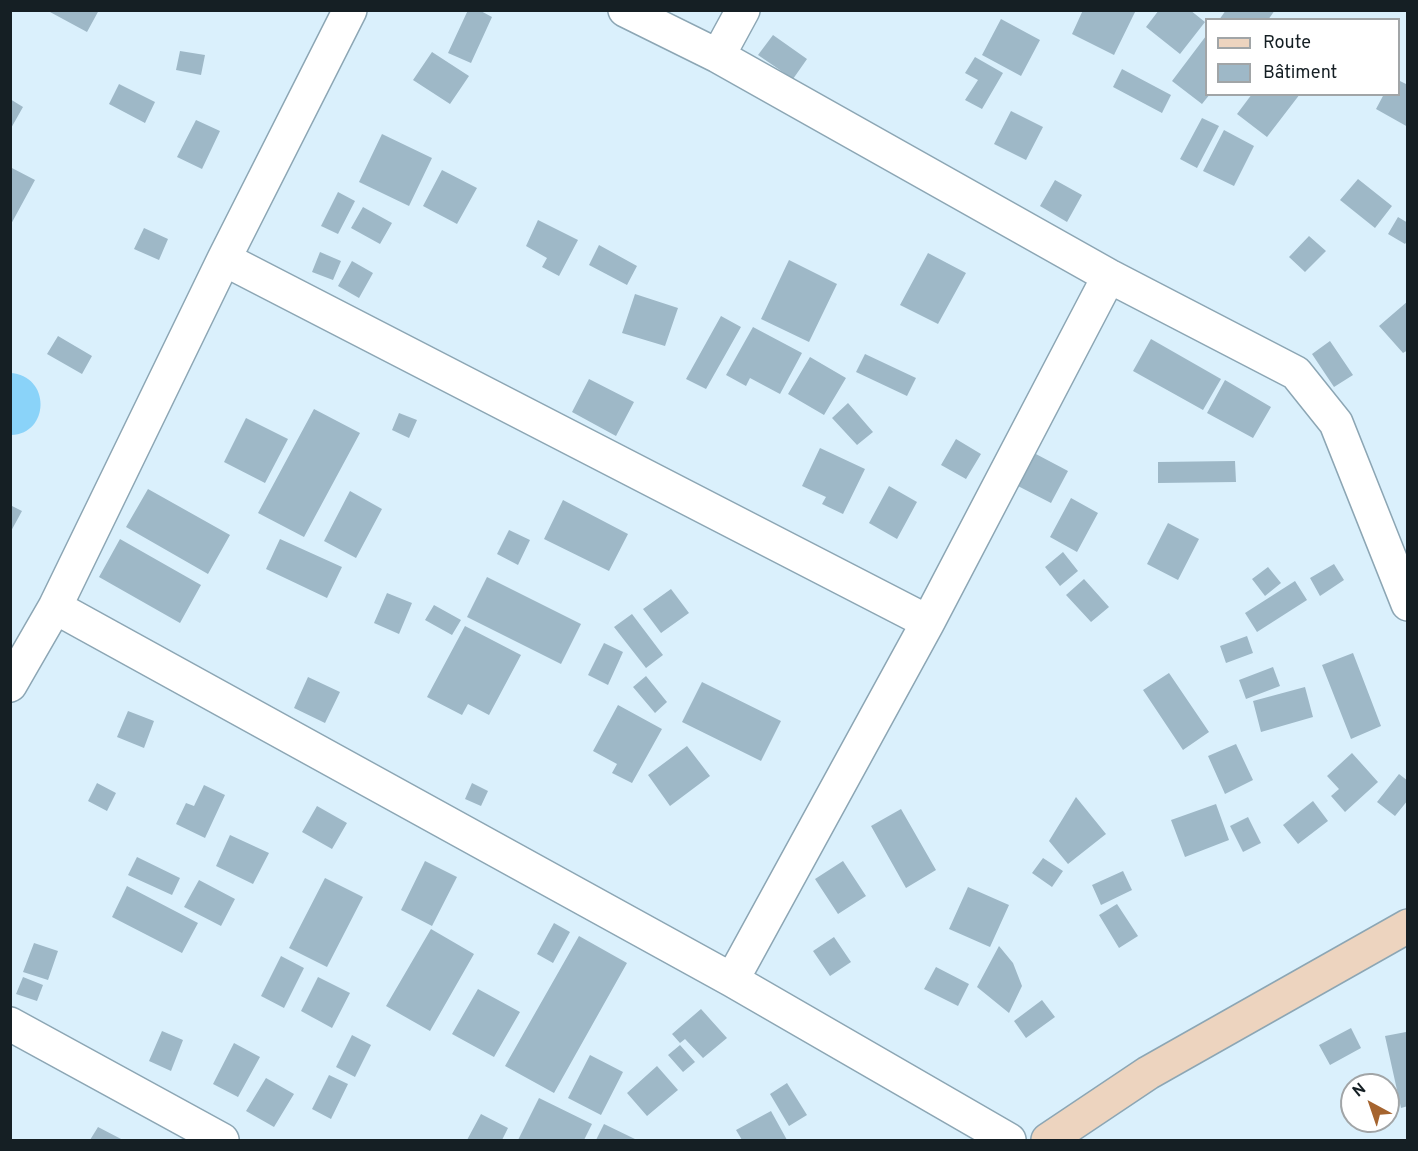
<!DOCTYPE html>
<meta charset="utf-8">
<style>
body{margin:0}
#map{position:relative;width:1418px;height:1151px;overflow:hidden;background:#daf0fc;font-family:Overpass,sans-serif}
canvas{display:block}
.frame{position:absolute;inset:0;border:12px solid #151f24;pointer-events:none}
.legend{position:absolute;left:1205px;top:18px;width:195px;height:78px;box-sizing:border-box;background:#fff;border:2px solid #a1a5a7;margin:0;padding:8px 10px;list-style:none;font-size:18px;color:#151f24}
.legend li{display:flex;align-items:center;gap:12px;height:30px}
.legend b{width:30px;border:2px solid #a1a5a7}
.north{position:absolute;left:1340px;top:1073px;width:60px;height:60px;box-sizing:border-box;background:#fff;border:2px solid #a1a5a7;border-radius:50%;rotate:320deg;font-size:16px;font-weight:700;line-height:24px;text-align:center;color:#151f24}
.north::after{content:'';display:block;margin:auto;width:21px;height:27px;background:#a5642f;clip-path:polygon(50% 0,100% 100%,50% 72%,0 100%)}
</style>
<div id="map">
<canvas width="1418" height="1151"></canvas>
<div class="frame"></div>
<ul class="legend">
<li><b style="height:8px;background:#edd4bf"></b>Route</li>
<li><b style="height:16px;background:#9eb8c7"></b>Bâtiment</li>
</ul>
<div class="north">N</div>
</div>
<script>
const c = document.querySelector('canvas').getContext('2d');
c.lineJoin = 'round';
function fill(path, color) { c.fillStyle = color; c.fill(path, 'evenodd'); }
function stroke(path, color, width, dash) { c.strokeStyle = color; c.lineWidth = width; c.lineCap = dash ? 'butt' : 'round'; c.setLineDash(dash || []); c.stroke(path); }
const green = new Path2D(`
 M10 373C51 375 50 434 11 435Z`);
const building = new Path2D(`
 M51 10H99L87 32 50 12Z
 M468 10H479L492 17 471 63 448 53Z
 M1083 10H1136L1114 55 1072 34Z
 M1159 10H1190L1205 22 1180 54 1146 27Z
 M1226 10H1275L1268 20H1219Z
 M1001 19 1040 40 1021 76 982 55Z
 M773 35 807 59 793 79 758 55Z
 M1206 36V94H1210L1202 104 1172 81Z
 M180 51 205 55 201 75 176 70Z
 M432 52 469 76 450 104 413 80Z
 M975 57 1003 73 982 109 965 100 978 80 965 73Z
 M1122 69 1171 95 1162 113 1113 87Z
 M1398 80 1408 85V127L1376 109 1384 94H1398Z
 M119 84 155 102 145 123 109 104Z
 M1252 94H1300L1267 137 1237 114Z
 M10 99 23 107 10 130Z
 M1011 111 1043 127 1026 160 994 144Z
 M1202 118 1219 126 1197 168 1180 159Z
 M196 120 220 131 202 169 177 157Z
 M1224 130 1254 146 1234 186 1203 171Z
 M382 134 432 158 409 206 359 182Z
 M10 167 35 180 10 226Z
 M442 170 477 188 457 224 423 206Z
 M1358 179 1392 206 1375 228 1340 200Z
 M1055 180 1082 195 1067 222 1040 206Z
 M338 192 355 201 338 234 321 226Z
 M363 207 392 223 380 244 351 228Z
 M1398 217 1408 223V240L1405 244 1388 234Z
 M538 220 578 240 559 276 542 267 547 258 526 246Z
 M144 228 168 239 159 260 134 249Z
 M1309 236 1326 251 1305 272 1289 257Z
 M599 245 637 266 627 285 589 265Z
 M320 252 341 261 333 280 312 272Z
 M928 253 966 273 938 324 900 305Z
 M789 260 837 284 809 342 761 319Z
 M352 261 373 273 359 298 338 286Z
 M635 294 678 308 665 346 622 333Z
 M1408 301V350L1403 353 1379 326Z
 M721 316 741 327 706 389 686 379Z
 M753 327 802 353 780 394 750 378 746 386 726 375Z
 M58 336 92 356 82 374 47 354Z
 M1151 339 1221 379 1203 410 1133 371Z
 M1330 341 1353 375 1334 387 1312 354Z
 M865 354 916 378 907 396 856 372Z
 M810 357 846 378 824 415 788 394Z
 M589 379 634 402 616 436 572 412Z
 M1225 380 1271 407 1253 438 1207 413Z
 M848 403 873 432 857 445 832 418Z
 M314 409 360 433 304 537 258 513Z
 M399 413 417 420 409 438 392 430Z
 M246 418 288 439 265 483 224 462Z
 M956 439 981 454 966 479 941 465Z
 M820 448 865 469 843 514 822 504 826 497 802 486Z
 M1034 453 1068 471 1051 503 1016 485Z
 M1235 461 1236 482 1158 483V462Z
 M889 486 917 502 897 539 869 523Z
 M148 489 230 535 208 574 126 527Z
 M350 491 382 509 356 558 324 541Z
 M1071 498 1098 513 1077 552 1050 537Z
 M563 500 628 534 609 571 544 539Z
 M10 505 22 511 10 533Z
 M1168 523 1199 539 1178 580 1147 564Z
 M509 530 530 540 518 565 497 554Z
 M120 539 201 585 180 623 99 577Z
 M280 539 342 567 327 598 266 569Z
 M1063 552 1078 571 1060 586 1045 567Z
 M1334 564 1344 580 1320 596 1310 578Z
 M1268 567 1281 583 1265 596 1252 579Z
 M487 577 581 624 561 664 467 617Z
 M1084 579 1109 607 1091 622 1066 595Z
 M1295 581 1307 600 1257 632 1245 613Z
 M671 589 689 613 661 633 643 609Z
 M387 593 412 603 399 634 374 623Z
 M434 605 461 620 452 635 425 620Z
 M632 614 663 655 646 668 614 627Z
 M465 626 521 655 489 715 468 704 462 715 427 697Z
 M1247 636 1253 653 1226 663 1220 646Z
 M604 643 623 652 608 685 588 675Z
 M1353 653 1381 726 1351 739 1322 665Z
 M1273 667 1280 686 1246 699 1239 680Z
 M1169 673 1209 732 1183 750 1143 690Z
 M646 676 667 702 655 713 633 687Z
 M308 677 340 692 325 723 294 708Z
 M702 682 781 721 761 761 682 722Z
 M1305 687 1313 717 1261 732 1253 701Z
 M618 705 662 729 632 783 612 773 617 764 593 751Z
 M128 711 154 721 144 748 117 737Z
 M1236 744 1253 780 1225 794 1208 756Z
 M687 746 710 776 670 806 648 775Z
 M1352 753 1378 782 1345 812 1331 796 1339 789 1327 776Z
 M1399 774 1408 781V800L1395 816 1377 802Z
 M97 783 116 793 107 811 88 801Z
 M472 783 488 791 481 806 465 799Z
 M204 785 225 795 205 838 176 824 186 803 194 806Z
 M1076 797 1106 834 1068 864 1049 841Z
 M1313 801 1328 821 1298 844 1283 825Z
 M1216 804 1229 840 1185 857 1171 820Z
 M317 806 347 823 332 849 302 832Z
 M901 809 936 870 906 888 871 826Z
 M1248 817 1261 843 1243 852 1230 826Z
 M230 835 269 853 253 884 216 866Z
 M137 857 180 878 172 895 128 875Z
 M1043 858 1063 871 1052 887 1032 873Z
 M425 861 457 877 432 926 401 910Z
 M843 861 866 896 838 914 815 879Z
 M1123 871 1132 890 1101 905 1092 885Z
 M325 878 363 897 327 967 289 948Z
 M199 880 235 899 221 926 184 907Z
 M127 886 198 923 182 953 112 917Z
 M968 887 1009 905 990 947 949 929Z
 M1117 904 1138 936 1119 948 1099 915Z
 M554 923 570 932 553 963 537 954Z
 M431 929 474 954 430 1031 386 1006Z
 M579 936 627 963 554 1093 505 1066Z
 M834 937 851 962 830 976 813 951Z
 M34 943 58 951 48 980 23 972Z
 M999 946 1013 963 1022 986 1009 1013 977 987Z
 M281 956 304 968 284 1008 261 996Z
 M936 967 969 984 958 1006 924 989Z
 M23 977 43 985 37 1001 16 994Z
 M318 977 350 993 332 1028 301 1011Z
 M478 989 520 1012 494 1057 452 1034Z
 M1042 1000 1055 1017 1026 1038 1014 1021Z
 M701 1009 727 1038 703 1058 685 1039 680 1043 672 1034Z
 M1351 1028 1361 1048 1330 1065 1319 1045Z
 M162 1031 183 1040 171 1071 149 1061Z
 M1406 1032 1408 1040V1106L1401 1108 1385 1036Z
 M352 1035 371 1045 355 1077 336 1067Z
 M234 1043 260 1057 238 1097 213 1084Z
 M680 1045 695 1062 683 1072 668 1055Z
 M590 1055 623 1072 601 1115 568 1098Z
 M657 1066 678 1090 647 1116 627 1093Z
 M329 1075 348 1084 331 1119 312 1109Z
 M266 1078 294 1094 274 1127 246 1111Z
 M787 1083 807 1115 789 1126 770 1094Z
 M539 1098 592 1124 584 1140H518Z
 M771 1111 787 1140H742L736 1130Z
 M481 1114 508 1128 502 1140H467Z
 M604 1124 637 1140H596Z
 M98 1127 123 1140H90Z`);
const street = new Path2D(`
 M625 10 718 56 1109 276 1296 373 1336 423 1408 604
 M718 56 743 10
 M224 259 928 622
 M55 607 732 980 1009 1140
 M10 685 55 607 224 259 350 10
 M732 980 928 622 1109 276
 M10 1024 222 1140`);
const secondary = new Path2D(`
 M1048 1140 1148 1073 1408 926`);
fill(green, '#8ad3f9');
fill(building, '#9eb8c7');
stroke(street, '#8ca6b4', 36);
stroke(secondary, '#8ca6b4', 36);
stroke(street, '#fff', 33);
stroke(secondary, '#edd4bf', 33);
</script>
